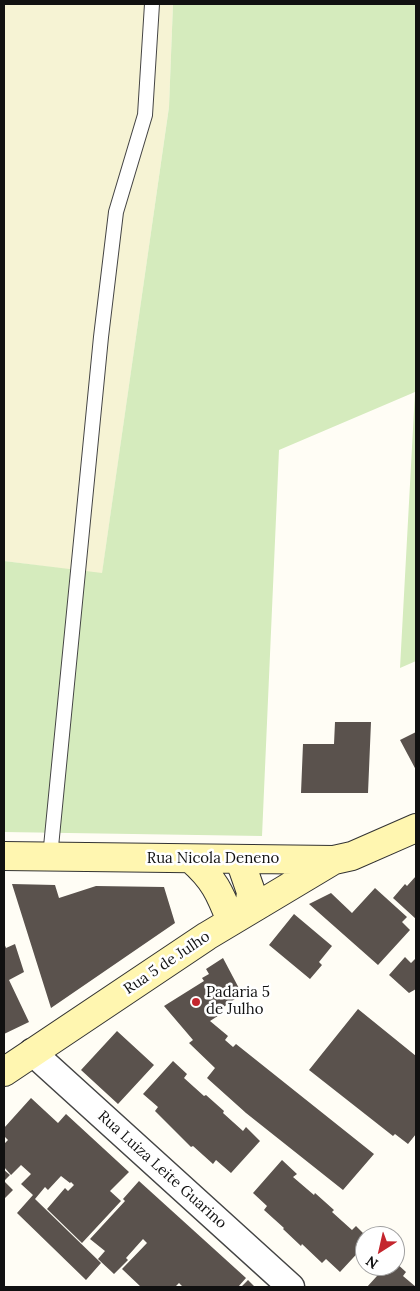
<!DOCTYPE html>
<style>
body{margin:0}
#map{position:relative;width:420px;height:1291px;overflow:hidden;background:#fffdf5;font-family:Lora,serif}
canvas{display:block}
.frame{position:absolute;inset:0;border:5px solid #111;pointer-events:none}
.north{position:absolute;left:355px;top:1226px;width:50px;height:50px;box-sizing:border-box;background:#fff;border:1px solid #a0a0a0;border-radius:50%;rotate:215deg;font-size:14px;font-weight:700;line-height:20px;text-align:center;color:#111}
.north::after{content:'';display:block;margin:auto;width:18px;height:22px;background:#c4262e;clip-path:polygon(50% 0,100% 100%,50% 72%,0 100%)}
</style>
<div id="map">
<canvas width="420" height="1291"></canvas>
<div class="frame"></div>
<div class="north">N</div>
</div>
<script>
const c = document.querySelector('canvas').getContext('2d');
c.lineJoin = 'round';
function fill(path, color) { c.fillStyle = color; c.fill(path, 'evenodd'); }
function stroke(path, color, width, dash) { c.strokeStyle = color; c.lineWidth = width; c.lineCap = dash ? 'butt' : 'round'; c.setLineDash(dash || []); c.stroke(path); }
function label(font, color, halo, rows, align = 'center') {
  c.font = font + ' Lora,serif'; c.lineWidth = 5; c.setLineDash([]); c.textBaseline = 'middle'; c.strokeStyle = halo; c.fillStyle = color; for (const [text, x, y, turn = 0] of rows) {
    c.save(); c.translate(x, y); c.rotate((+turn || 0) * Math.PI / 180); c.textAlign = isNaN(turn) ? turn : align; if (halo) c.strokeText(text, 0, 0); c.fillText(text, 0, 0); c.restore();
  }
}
const farmland = new Path2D(`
 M4 4H173L169 107 102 574 4 561Z`);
const green = new Path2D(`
 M173 4H416V661L400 668 415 392 279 450 262 836 4 832V561L102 573 169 107Z`);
const building = new Path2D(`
 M335 722H371L368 793H301L303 744H334Z
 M416 732V770L400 740Z
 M416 876V919L393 898 405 884 407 886Z
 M12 884 55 885 59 898 96 886 164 887 175 923 51 1008Z
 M375 888 407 917 402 922 410 930 378 965 309 904 331 893 352 913Z
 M294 914 332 946 319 962 322 965 310 979 269 945Z
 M4 943 6 948 15 944 24 972 9 980 29 1022 4 1034Z
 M405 957 411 963 416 958V989L409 993 389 975Z
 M223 958 242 994 222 1008 224 1012 210 1021 228 1036 225 1040 233 1047 236 1044 374 1154 343 1190 246 1113 207 1078 215 1068 189 1043 193 1040 164 1006 204 981 202 978 209 974 206 969Z
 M358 1009 416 1056V1134L408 1144 395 1134 393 1136 309 1070Z
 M117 1031 154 1065 118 1104 81 1070Z
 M173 1061 187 1074 184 1078 204 1096 206 1095 224 1111 223 1113 243 1131 246 1127 260 1141 231 1173 216 1160 213 1164 193 1146 191 1147 155 1111 158 1107 143 1094Z
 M31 1098 58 1123 66 1114 129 1172 110 1191 121 1201 82 1243 47 1209 65 1188 68 1191 74 1185 71 1182 70 1183 61 1176 48 1190 45 1187 35 1199 101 1263 86 1280 17 1213 33 1195 21 1184 31 1174 21 1165 11 1175 4 1167V1142L5 1143 8 1140 4 1136V1128Z
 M282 1160 297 1174 293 1177 314 1195 315 1193 334 1210 332 1212 352 1230 356 1226 365 1235V1245L340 1272 326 1259 322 1263 302 1244 301 1246 283 1229 284 1228 264 1210 267 1206 253 1193Z
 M4 1170 10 1175 4 1181 13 1190 4 1199Z
 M139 1181 246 1278 238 1287H180L182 1286 179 1283 175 1287H141L122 1269 147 1243 143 1239 126 1258 128 1260 114 1274 98 1259 105 1251 90 1239 125 1201 123 1199Z
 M395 1262 406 1272 403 1276 416 1287H367L386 1266H395Z
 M248 1280 255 1287H241Z`);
const lane = new Path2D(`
 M50 857 101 337 116 212 145 115 152 4`);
const street = new Path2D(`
 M32 1052 291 1287`);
const secondary = new Path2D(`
 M4 856 334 860 352 856 416 828
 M191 859C214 879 220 893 231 921
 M238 859 243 869 251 892 249 910
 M4 1072 207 936 334 860`);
const markers = [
 [196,1002,5,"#c4262e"]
];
const streetNames = [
 ["Rua Nicola Deneno",213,859],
 ["Rua 5 de Julho",167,963,-34],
 ["Rua Luiza Leite Guarino",162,1170,42]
];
const poiNames = [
 ["Padaria 5",206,993],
 ["de Julho",206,1010]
];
fill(farmland, '#f6f3d4');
fill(green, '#d5ebbd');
fill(building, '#5a524d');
stroke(lane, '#444', 16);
stroke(street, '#444', 29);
stroke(secondary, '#333', 30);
stroke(lane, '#fff', 14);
stroke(street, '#fff', 26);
stroke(secondary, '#fff6b0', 28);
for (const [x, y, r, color] of markers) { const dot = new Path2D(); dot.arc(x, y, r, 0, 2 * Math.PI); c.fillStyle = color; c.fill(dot); stroke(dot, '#fff', 2); }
label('15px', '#111', '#fff', streetNames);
label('15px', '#111', '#fff', poiNames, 'left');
</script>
